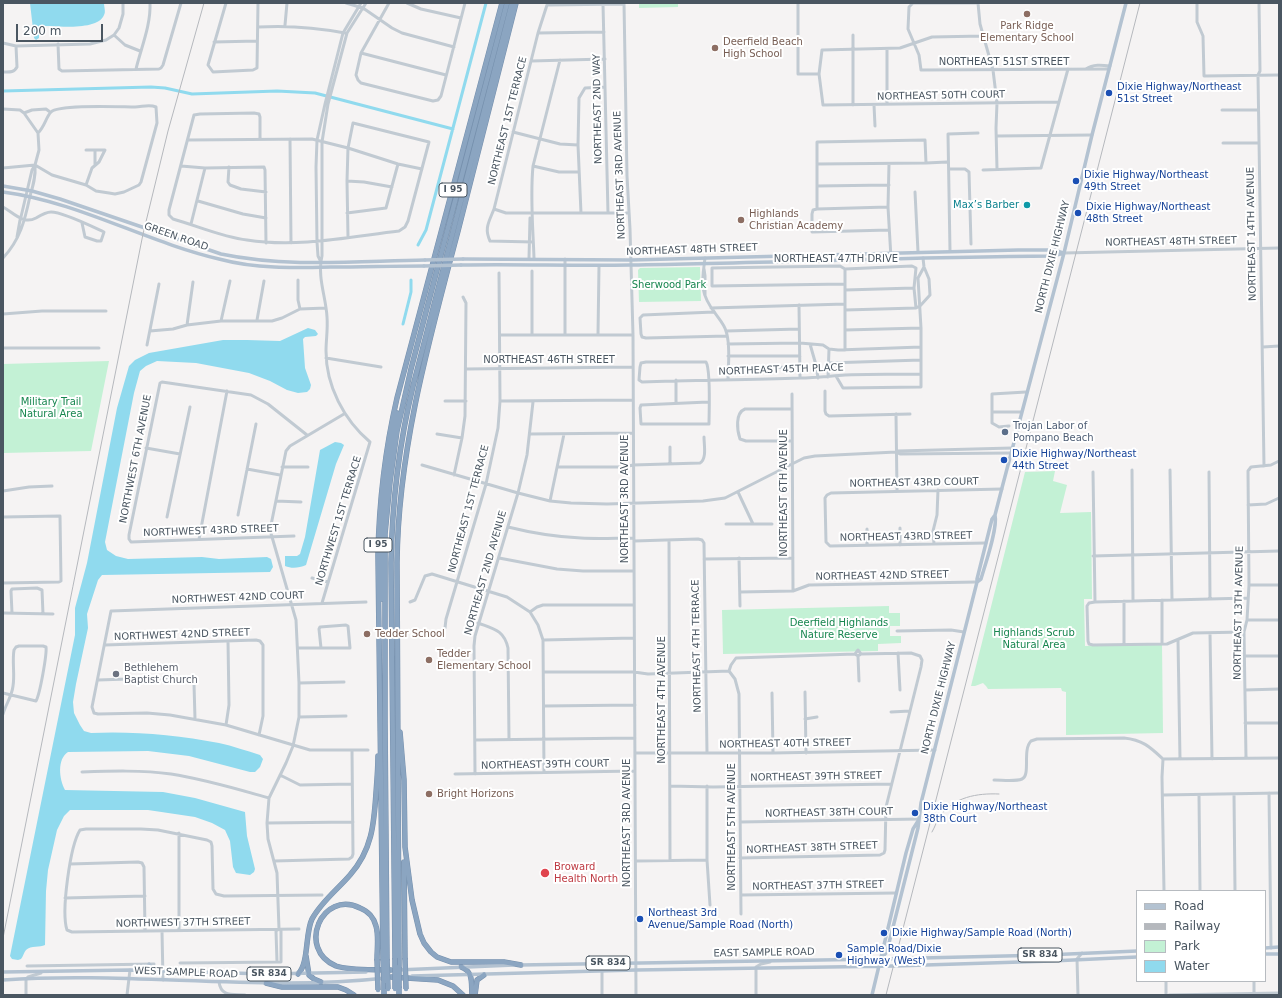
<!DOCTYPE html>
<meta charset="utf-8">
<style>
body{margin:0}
#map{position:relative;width:1282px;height:998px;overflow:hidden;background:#f5f3f3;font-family:"DejaVu Sans",sans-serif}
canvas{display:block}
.frame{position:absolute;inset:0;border:4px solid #4a5661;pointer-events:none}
.legend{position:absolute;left:1136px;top:890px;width:130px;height:92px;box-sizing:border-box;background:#fff;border:1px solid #b7bbc0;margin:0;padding:5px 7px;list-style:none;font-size:12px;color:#4a5661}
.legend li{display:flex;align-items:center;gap:8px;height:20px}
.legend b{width:20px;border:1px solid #b7bbc0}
.scale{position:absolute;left:16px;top:24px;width:87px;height:18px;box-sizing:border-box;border:2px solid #4a5661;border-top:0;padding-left:5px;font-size:12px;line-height:14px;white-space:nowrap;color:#4a5661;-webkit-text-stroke:3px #fff;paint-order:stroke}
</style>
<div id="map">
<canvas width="1282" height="998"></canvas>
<div class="frame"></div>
<ul class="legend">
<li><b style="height:5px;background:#b3c2d1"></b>Road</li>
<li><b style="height:5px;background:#b5b8bd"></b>Railway</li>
<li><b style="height:11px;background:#c3f1d5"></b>Park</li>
<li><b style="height:11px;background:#90daee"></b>Water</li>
</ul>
<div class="scale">200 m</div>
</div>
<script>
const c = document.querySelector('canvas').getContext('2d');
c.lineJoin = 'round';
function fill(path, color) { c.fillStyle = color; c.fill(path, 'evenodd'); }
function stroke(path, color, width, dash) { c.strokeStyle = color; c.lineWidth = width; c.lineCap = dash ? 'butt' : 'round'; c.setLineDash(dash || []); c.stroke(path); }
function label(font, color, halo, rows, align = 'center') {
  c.font = font + ' "DejaVu Sans",sans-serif'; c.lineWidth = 4; c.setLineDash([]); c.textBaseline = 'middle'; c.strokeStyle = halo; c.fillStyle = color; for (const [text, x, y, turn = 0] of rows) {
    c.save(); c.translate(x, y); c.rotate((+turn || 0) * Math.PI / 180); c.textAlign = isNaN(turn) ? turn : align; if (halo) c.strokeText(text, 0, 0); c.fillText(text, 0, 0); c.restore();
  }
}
const green = new Path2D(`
 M639 3H678V7L639 8Z
 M700 267 701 301 639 302 638 270 640 268Z
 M109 361 91 451 3 453V364Z
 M1055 471 1053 481 1067 485 1060 513 1091 512 1092 599H1084L1085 646 1162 644 1163 733 1066 735V692L1062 691 1061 688 988 689 986 686 983 683 975 686H971L1025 472Z
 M889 606V613H900V626H890V636H901V643L878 644V651L723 654 722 610Z`);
const water = new Path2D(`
 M30 3H104C104 7 106 12 104 15 98 31 57 26 42 26L39 30V38L36 40 34 38Z
 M308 328 315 330 318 334 316 336 305 337 303 339 305 368 311 385 310 389 307 392 298 393 287 390 270 381 249 373 196 363 157 361 146 366 140 371 134 393 105 542 107 550 116 556 128 559 202 557 219 559 267 557 271 559 273 567 270 572 102 575 98 580 87 614 88 628 76 684 73 702 74 713 80 725 84 731 91 733C133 731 177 735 219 743 233 746 247 751 260 755L263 759 260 767 255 772H250L189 756 148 751 68 752C57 759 59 779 65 790L163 792 195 798 245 812 247 836 255 869 254 872 250 875 236 873 233 867 230 841 225 830 212 823 195 817 148 810H70L64 816 57 830 48 870 46 891 45 945C40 948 31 945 26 950 24 952 23 957 21 959L18 960 12 959 10 956 75 635V608L87 563 117 408 129 366 135 360 149 353 223 340H247L280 341Z
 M335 442 341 443 344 445 336 464 306 565C299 568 292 569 285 566V556H297L300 554 305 537 320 450Z`);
const canal = new Path2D(`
 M3 91 151 87 165 88 192 94 277 91 315 93 453 129
 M418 245 426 230 486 3
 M403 324 411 292V280`);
const minor = new Path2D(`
 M226 3 208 65 213 72 253 70 257 68 258 3
 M346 3 363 8 392 28 402 33 454 47
 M389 3 361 53 356 75 358 80 361 83 433 101 438 100 441 96 465 3
 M407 3 421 9 461 18
 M624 3 627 176 630 229 633 335 636 995
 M798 3V74H819
 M978 3H913L909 7 908 29 919 55 921 70 1109 69
 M978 3 980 24 993 70 997 103 996 128 997 169
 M1197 3V22L1203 36 1204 76 1279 75
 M1259 3 1260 71 1258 75 1264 466
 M603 4 608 213
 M285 25 287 3
 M258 27C290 25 314 27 345 33
 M538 33 604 32
 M114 35 125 45 140 51
 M983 36 932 37 900 48 822 50 819 74 823 105 1059 102
 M214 42 257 41
 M3 43 16 46 90 44 106 40 114 35 119 28 123 14V3
 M58 44 59 69 62 71 159 69 161 68 163 65 181 3
 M887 49V104
 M361 53 446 75
 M531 61 605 59
 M136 69C141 48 151 25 150 3
 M1086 69C1093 64 1102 65 1110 66
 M3 72C9 72 14 73 17 67L16 46
 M853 105V35
 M874 105 875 126
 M3 109 20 110 24 113 38 133 39 150 35 165 32 170 20 221
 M1222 110H1258
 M24 113 32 110 46 109 50 112
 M513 132 560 144 578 145
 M997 136 1092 135
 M260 139V117L259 114 254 113 200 114 194 115 169 210V215L173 219C198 226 222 237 247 240 297 248 349 237 399 231L405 227 408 221 429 142 353 123 348 148 347 181 348 237
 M290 139 291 243
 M188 140 312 139 348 148 398 164 422 169
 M1223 143H1258
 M86 150H105L99 162 92 168 86 185
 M95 150V164
 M817 164 926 163
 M889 164 888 207 891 258
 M35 165 52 175 86 185 96 191 109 193 115 194 124 192 139 185 141 182 157 123 156 107C149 104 142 107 135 107 121 107 59 104 51 112 46 117 45 126 38 133
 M181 166 205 168 264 167 265 170 266 243
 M533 166 559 172H579
 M229 167 228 182 230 185 241 189 266 192
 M3 168 35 165
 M949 169H965L969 172 971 244
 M983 170 1041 168 1068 69
 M347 181 364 182 392 187
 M817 186 889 185
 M915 192 918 252
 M198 201 243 214 266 218
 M3 207C14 213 23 225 36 218 41 215 46 212 51 212 63 212 91 226 104 232L101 241H97L85 237 82 223
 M494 209 506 213H629
 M817 209 888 207
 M347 213 386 208 398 164
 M581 213 578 145 579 98 585 88 605 87
 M191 224 205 168
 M889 230 812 232V214L813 210 817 209V142L925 140 926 163 947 162
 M17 237 20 220
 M533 242 490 241C484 228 489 222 494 209L538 33 547 5 624 4
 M950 251 948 134 978 133
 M1064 253 1279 248
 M3 258C20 240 25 220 30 196 33 186 36 176 35 165
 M529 258 530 218
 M534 258C533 228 530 197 533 166L560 60
 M705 258C702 282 699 292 715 313 719 319 724 324 726 331 731 346 728 365 728 380
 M565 259V335
 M321 262 318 256 317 242 316 167 317 140 325 104 343 33 361 3
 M704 269 705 276V295
 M845 269V350
 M532 271V335
 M298 280V300L300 309
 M845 284 712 286V268L840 266 845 269 912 266 916 268 914 288 916 308
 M845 290 914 288
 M799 305 800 378
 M711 308 845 304
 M845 310 916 308 920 306 930 295 929 279 924 267 923 258
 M714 312 643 315 640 318 641 334 642 337 646 338 727 336
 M3 314 42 311H106
 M257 320 264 281
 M221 321 230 281
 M187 325 193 282
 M845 330 921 328
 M150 331 173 329 187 325 221 321H272L282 318 300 309 326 308
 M726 331 799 329
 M598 334 599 266
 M500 335H633
 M728 344 800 343 823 345 829 349 838 350 921 347
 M810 344 816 365 818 378
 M147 345 159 284
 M1263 347 1279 346
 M3 348H99
 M728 356H800
 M326 358 381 367
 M828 363 921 360
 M728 368 800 367
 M466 369 633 367
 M836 376 843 388 921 387V328L918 278 924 267
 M828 377 829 349
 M825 391V411L826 414 829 416 910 414
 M792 394 793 591
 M445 401H466
 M500 401 633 400
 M708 402 641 405 640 408 641 424H709C709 412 711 370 706 362H646L641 363 640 367 639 380 642 382C694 380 747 380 800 378 815 378 830 376 845 375 870 374 896 374 921 374
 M676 403V380
 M992 412H1021
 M896 414 897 491
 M1009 426 999 427 992 423V394L1026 392
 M437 434 462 438
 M530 434 633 433
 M792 441H746L740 439C737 430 735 413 745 409H792
 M670 447V464
 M146 448 180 454
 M896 452 900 454 1011 453
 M422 465 518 493 550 501 571 503 607 504 703 501 725 498 792 464 804 458 815 456 896 452 898 451 1012 448
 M282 467H308
 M558 467H624L633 465 700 463C707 459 704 445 704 437
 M247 469 280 475
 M1132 470 1133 601
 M1170 470 1172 600
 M1093 472 1095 602 1089 603 1087 606 1088 641 1089 644 1093 645 1167 644 1193 633 1244 632
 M1209 472 1210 599
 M454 475 462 438 465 416 466 303 463 297
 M3 491 29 487 52 486
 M738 492 753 524
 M276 501 301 502
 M550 501 564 434
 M1248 505 1266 504 1279 498
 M238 515 256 424
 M3 517 60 516 61 581 59 582 3 583
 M167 517 190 407
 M726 524H772
 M508 527C532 533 557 537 581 538 599 539 616 538 634 538
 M900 528V545
 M867 529V545
 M294 536 131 542 129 539V535L160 383 162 382 251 395 268 404 307 435
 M199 539 227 391
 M669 540 670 860
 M634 541 698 539 702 540 704 543 707 753
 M986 543 830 546 826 542 825 498 827 495 831 493 1002 489
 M934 544 933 531 937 515 938 490
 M1093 556 1279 551
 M499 558 557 569 583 571H634
 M739 558 740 606
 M704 559 793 558
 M312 578 328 582
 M1249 585H1279
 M740 592 793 591 809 585 977 582
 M1162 600V644
 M1124 601V644
 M366 602 111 611 92 707 94 713 98 714 147 713 170 715 226 725 310 750H368
 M410 602 415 600 425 576 432 574 507 597 530 612 537 607 543 605H634
 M1095 602 1248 598
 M322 603 370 442C344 420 326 386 326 351 326 340 328 329 327 317 326 297 317 277 322 256V142L328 104 347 33 366 3
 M530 612 538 625 543 640 544 772
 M3 613 53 614
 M12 613 11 591 12 589 37 588 42 590 43 614
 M1247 620H1279
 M478 623C494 629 504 630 508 648L509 739
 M445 628 446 619 486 484 498 428 500 401 499 273
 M897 631 951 630 964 632
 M1210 633 1212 759
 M543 640 634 638
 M1178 640 1180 759
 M105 645 256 640 260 641 263 645V716L259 735
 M298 648H350L348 626 346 625 320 627 319 629 321 648
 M898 653 900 690
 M858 656 855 654 858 650 861 654 858 656 859 681
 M1245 656H1279
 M729 671 735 679 739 694 741 914
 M544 672H634L648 674 729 671 731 665 736 658 855 654
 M98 680 187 677 192 679 194 684 195 719
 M299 683 344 682
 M1245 690 1279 689
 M805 692 806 753
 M3 693 36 701C40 694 47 654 46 647L43 646H19L16 647 14 650C12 662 15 674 13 686 12 696 6 704 3 714
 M772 693 773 753
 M544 706 635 705
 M891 712 910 711
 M299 717 346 716
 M805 719 817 717
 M1245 723H1279
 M226 725 229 705 228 641
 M475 740 635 738
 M635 753H773L935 750
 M1246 758 1244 632 1247 620 1249 585 1248 471 1251 467 1271 465 1279 461
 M1163 759 1162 777 1164 891
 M1163 759 1279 758
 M82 772C111 771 142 770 171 774 204 779 237 789 269 798
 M455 774 635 771
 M475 774 474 646 475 636 518 493 527 455 533 402
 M280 775 300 785 352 784
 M994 780C1002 780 1015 782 1022 779 1031 775 1022 750 1031 741L1037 739 1124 738C1143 740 1150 747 1163 759
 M670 786 713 787 891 784
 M707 786V860L710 905
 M1269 793 1271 948
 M1234 794 1235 891
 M1163 795 1279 793
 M1199 795 1200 891
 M740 822 919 819
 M267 823 353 822
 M740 858 880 855 884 853 885 850 886 807 921 667 922 660 920 656 911 653 861 654
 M274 861 349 859 352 857 353 854 352 750
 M636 861 707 860
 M70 864 138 862 142 863 144 867 145 931
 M741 895 896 893
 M65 898 145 896
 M299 929 72 932 67 930C61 912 70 846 80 830L86 829H141L158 830 207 840 211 842 212 846 213 889 216 894 224 896 322 895
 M179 930V833
 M162 931 163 980
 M277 962 276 931 279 929
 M180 963 281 962V931L279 929 277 873 268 839 267 823 269 798 286 763 293 746 299 717V683L296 620 270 530 286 451 290 446 344 414
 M27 966 154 964
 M602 971V995
 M1166 981V995
 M1254 981V995
 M219 982C221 997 232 994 245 995
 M26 995V979L28 977 41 973
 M127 995 130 970
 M756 995V967L761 964 770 962
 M1078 995 1077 959 1082 953
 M1169 995 1279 993`);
const major = new Path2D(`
 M3 186 32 191 60 199 221 254C288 268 358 261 425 260
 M3 192C79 202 146 242 219 259 256 269 293 268 331 267 362 267 393 266 424 266
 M463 259 631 260 1018 250H1054L1063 253
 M461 265C518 264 574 266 630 265 771 263 912 257 1053 256L1064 253
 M977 582 981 579C985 565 998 528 995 515
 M1265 948 1279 947
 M1265 954H1279
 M881 959 886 953 888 947 918 828 921 803 977 582V579L992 519 995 515 1003 484 1064 253 1092 135 1126 3
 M149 964 154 970
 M520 965 881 959 1046 955 1137 951
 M398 970 514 965
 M3 972 130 970 266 974 366 972
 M412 976 636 970 894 966 1052 961 1137 957
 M3 980C130 971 258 992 386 978
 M872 995 906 853 913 829 918 821`);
const highway = new Path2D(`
 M382 599C381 536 384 475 397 413
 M385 720 387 959
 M385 723V534L390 482 397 431 411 369 507 3
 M400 732 404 780 405 847 412 900 420 934 424 943 431 952 437 957 451 962H504L521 965
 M404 862 405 958
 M306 956 309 975 314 979 321 982
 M395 958 391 563C392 503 399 444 413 386L512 3
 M377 959C377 949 379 936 376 926 374 918 368 911 360 908 322 889 296 949 336 966 350 971 376 969 391 970
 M383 959 378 555C379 502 385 450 397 398L502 3
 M399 967 397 563C398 450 429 340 458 231 478 155 496 79 516 3
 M461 967C474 972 471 983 472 995
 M298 974C309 964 305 933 312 919 321 902 338 889 350 875 372 850 374 824 376 793 377 780 378 768 378 756
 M391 977 438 980 453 986 463 995
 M384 981V995
 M266 983 282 987H338L346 990 354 995
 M399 988V995
 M475 995 477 980 484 975`);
const rail = new Path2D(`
 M932 832C935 827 937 820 940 816 954 797 977 793 999 794
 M3 938 143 234 168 131 204 3
 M886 995 1140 3`);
const majorBridge = new Path2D(`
 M425 260 463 259
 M424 266 461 265`);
const highwayBridge = new Path2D(`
 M395 958V989
 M405 958 406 989
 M377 959 378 990
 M383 959 384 981
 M387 959 388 989
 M399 967V988`);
const markers = [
 [1027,14,4,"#8d6e63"],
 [715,48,4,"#8d6e63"],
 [1109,93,4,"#1a4fb4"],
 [1076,181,4,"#1a4fb4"],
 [1027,205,4,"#0f9aa8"],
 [1078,213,4,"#1a4fb4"],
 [741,220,4,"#8d6e63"],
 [1005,432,4,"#5c6f8a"],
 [1004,460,4,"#1a4fb4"],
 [367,634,4,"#8d6e63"],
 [429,660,4,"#8d6e63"],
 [116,674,4,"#6b7280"],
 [429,794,4,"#8d6e63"],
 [915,813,4,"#1a4fb4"],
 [545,873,5,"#e0444e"],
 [640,919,4,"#1a4fb4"],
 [884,933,4,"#1a4fb4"],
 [839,955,4,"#1a4fb4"]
];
const shields = [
 [453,190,28],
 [378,545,28],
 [1040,955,44],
 [608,963,44],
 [269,974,44]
];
const shieldNames = [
 ["I 95",453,190],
 ["I 95",378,545],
 ["SR 834",1040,955],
 ["SR 834",608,963],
 ["SR 834",269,974]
];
const educationNames = [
 ["Park Ridge",1027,26,"center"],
 ["Elementary School",1027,38,"center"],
 ["Deerfield Beach",723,42],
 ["High School",723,54],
 ["Highlands",749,214],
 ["Christian Academy",749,226],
 ["Tedder School",375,634],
 ["Tedder",437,654],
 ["Elementary School",437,666],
 ["Bright Horizons",437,794]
];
const streetNames = [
 ["NORTHEAST 51ST STREET",1004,62],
 ["NORTHEAST 50TH COURT",941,96,-1],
 ["NORTHEAST 2ND WAY",598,109,-91],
 ["NORTHEAST 1ST TERRACE",508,121,-76],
 ["NORTHEAST 3RD AVENUE",620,175,-92],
 ["NORTHEAST 14TH AVENUE",1252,234,-91],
 ["GREEN ROAD",176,237,19],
 ["NORTHEAST 48TH STREET",1171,242,-1],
 ["NORTHEAST 48TH STREET",692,250,-2],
 ["NORTH DIXIE HIGHWAY",1053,257,-76],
 ["NORTHEAST 47TH DRIVE",836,259],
 ["NORTHEAST 46TH STREET",549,360],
 ["NORTHEAST 45TH PLACE",781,370,-2],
 ["NORTHWEST 6TH AVENUE",136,459,-79],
 ["NORTHEAST 43RD COURT",914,483,-1],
 ["NORTHEAST 6TH AVENUE",784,493,-90],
 ["NORTHEAST 3RD AVENUE",625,499,-90],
 ["NORTHEAST 1ST TERRACE",469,509,-75],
 ["NORTHWEST 1ST TERRACE",339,521,-73],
 ["NORTHWEST 43RD STREET",211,531,-2],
 ["NORTHEAST 43RD STREET",906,537,-1],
 ["NORTHEAST 2ND AVENUE",486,573,-74],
 ["NORTHEAST 42ND STREET",882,576,-1],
 ["NORTHWEST 42ND COURT",238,598,-2],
 ["NORTHEAST 13TH AVENUE",1239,613,-89],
 ["NORTHWEST 42ND STREET",182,635,-2],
 ["NORTHEAST 4TH TERRACE",697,646,-91],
 ["NORTH DIXIE HIGHWAY",939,698,-76],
 ["NORTHEAST 4TH AVENUE",662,700,-90],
 ["NORTHEAST 40TH STREET",785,744,-1],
 ["NORTHEAST 39TH COURT",545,765,-1],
 ["NORTHEAST 39TH STREET",816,777,-1],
 ["NORTHEAST 38TH COURT",829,813,-1],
 ["NORTHEAST 3RD AVENUE",627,823,-90],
 ["NORTHEAST 5TH AVENUE",732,827,-90],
 ["NORTHEAST 38TH STREET",812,848,-2],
 ["NORTHEAST 37TH STREET",818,886,-1],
 ["NORTHWEST 37TH STREET",183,923,-1],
 ["EAST SAMPLE ROAD",764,953,-1],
 ["WEST SAMPLE ROAD",186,973,2]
];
const transitNames = [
 ["Dixie Highway/Northeast",1117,87],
 ["51st Street",1117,99],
 ["Dixie Highway/Northeast",1084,175],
 ["49th Street",1084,187],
 ["Dixie Highway/Northeast",1086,207],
 ["48th Street",1086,219],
 ["Dixie Highway/Northeast",1012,454],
 ["44th Street",1012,466],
 ["Dixie Highway/Northeast",923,807],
 ["38th Court",923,819],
 ["Northeast 3rd",648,913],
 ["Avenue/Sample Road (North)",648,925],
 ["Dixie Highway/Sample Road (North)",892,933],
 ["Sample Road/Dixie",847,949],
 ["Highway (West)",847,961]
];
const cultureNames = [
 ["Max’s Barber",1019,205]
];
const parkNames = [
 ["Sherwood Park",669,285],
 ["Military Trail",51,402],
 ["Natural Area",51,414],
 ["Deerfield Highlands",839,623],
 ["Nature Reserve",839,635],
 ["Highlands Scrub",1034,633],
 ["Natural Area",1034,645]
];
const serviceNames = [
 ["Trojan Labor of",1013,426],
 ["Pompano Beach",1013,438]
];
const worshipNames = [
 ["Bethlehem",124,668],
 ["Baptist Church",124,680]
];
const healthNames = [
 ["Broward",554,867],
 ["Health North",554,879]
];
fill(green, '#c3f1d5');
fill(water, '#90daee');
stroke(canal, '#90daee', 3);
stroke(highway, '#7690ad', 5.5);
stroke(minor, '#c1cad2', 3);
stroke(major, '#b3c2d1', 3.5);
stroke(highway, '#8ba5c1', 4.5);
stroke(rail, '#b5b8bd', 1);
stroke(highwayBridge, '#7690ad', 5.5, []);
stroke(majorBridge, '#b3c2d1', 3.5);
stroke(highwayBridge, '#8ba5c1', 4.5);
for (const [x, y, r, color] of markers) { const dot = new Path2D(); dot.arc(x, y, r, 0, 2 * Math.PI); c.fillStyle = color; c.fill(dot); stroke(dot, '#fff', 1.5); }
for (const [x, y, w] of shields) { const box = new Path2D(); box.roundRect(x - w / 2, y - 7, w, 14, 3); c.fillStyle = '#fff'; c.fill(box); stroke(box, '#4a5661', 1); }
label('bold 9px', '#4a5661', null, shieldNames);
label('10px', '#785e54', '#fff', educationNames, 'left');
label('10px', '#4a5661', '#fff', streetNames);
label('10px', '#164399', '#fff', transitNames, 'left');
label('10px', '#0d838f', '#fff', cultureNames, 'right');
label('10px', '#17864f', '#fff', parkNames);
label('10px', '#4e5e75', '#fff', serviceNames, 'left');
label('10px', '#5b616d', '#fff', worshipNames, 'left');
label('10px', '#be3a42', '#fff', healthNames, 'left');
</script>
